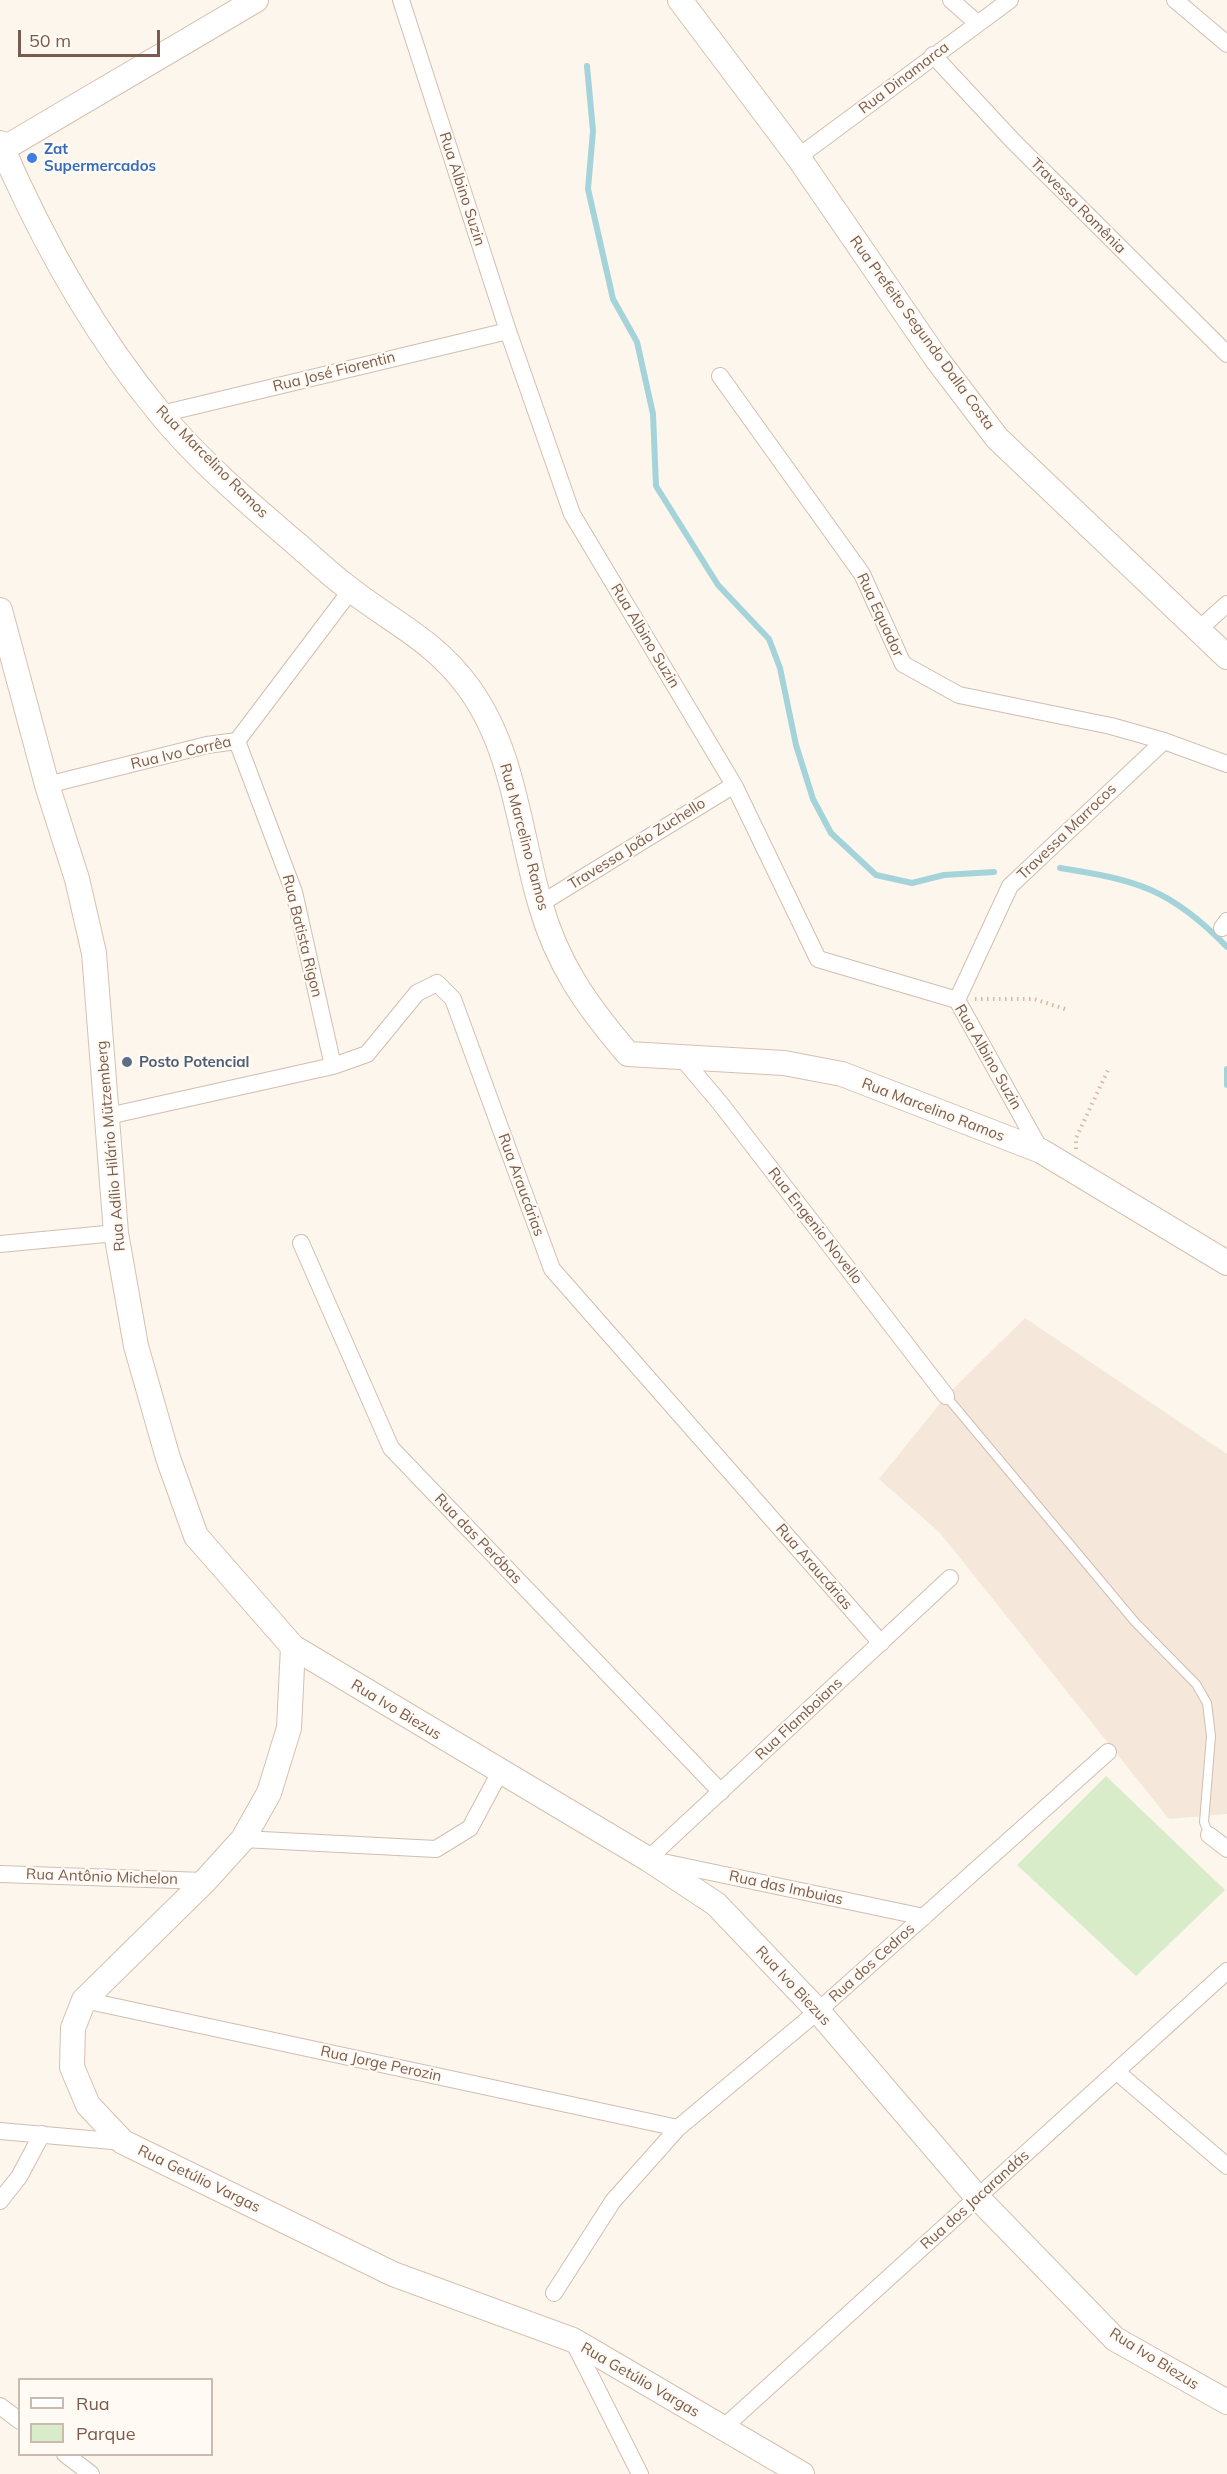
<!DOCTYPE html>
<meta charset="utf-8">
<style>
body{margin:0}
#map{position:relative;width:1227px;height:2474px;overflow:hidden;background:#fdf6ec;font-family:Mulish,sans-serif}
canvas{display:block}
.legend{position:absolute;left:18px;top:2378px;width:195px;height:78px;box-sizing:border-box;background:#fffaf3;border:2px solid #cabbb1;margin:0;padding:8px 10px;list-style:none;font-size:18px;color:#7a5c4d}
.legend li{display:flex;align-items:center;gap:12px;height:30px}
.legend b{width:30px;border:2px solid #cabbb1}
.scale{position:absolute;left:18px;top:30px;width:142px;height:27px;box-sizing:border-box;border:3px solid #7a5c4d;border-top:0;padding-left:8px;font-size:18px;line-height:21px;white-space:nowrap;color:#7a5c4d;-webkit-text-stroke:4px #fffaf3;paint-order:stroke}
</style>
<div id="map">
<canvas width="1227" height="2474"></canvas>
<ul class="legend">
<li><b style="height:8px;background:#fff"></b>Rua</li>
<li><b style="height:16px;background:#d8ecc9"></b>Parque</li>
</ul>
<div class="scale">50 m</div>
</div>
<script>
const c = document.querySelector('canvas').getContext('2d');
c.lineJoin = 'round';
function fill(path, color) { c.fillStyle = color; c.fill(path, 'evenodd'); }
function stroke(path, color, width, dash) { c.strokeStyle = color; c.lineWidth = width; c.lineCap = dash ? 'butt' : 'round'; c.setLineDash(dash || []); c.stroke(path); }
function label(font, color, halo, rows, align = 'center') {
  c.font = font + ' Mulish,sans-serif'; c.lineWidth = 4.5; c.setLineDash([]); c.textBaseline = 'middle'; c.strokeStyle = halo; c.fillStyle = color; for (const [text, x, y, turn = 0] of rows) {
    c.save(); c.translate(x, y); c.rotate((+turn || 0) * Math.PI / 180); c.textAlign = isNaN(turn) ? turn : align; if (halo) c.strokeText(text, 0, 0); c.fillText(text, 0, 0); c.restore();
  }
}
const residential = new Path2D(`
 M1025 1318 1227 1454V1814L1169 1819 940 1533 879 1479 946 1396Z`);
const green = new Path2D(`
 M1106 1776 1225 1890 1136 1976 1017 1865Z`);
const stream = new Path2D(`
 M587 66 593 131 588 189 613 299 637 342 653 414 656 486 718 585 769 639 780 668 796 745 813 799 831 833 876 875 912 883 944 875 994 872
 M1060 868C1137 880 1171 889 1227 947
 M1227 1069V1085`);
const path = new Path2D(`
 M975 999H1034L1065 1009
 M1076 1149V1138L1108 1070`);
const lane = new Path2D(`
 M946 1396 1135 1622 1196 1684 1207 1703 1211 1736 1204 1822 1209 1835`);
const street = new Path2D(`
 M401 0 508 331 572 514 734 785 818 959 957 1000 1041 1151
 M951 0 977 23
 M1175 0 1227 44
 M933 55 1013 141 1227 354
 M798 157 1010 0
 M720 376 862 574 903 664 959 695 1111 726 1164 741 1227 764
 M161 414 508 331
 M1198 630 1227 604
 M237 741 294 892 333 1066
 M47 785 207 745 237 741 351 590
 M540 904 734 785
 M1222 928 1227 921
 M957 1000 1010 886 1164 741
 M681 1057 720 1103 946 1396
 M108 1116 333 1066 367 1054 417 993 437 983 453 999 552 1269 881 1643
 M301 1243 391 1448 721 1792
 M0 1244 116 1233
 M1209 1835 1227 1849
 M243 1839 436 1849 470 1828 500 1772
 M648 1859 950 1578
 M658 1861 924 1917
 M0 1874 205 1881
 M84 2000 678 2128
 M1117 2072 1227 2166
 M0 2131 123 2142
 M0 2201 19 2177 42 2134
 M554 2293 613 2201 678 2128 818 2011 1108 1752
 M573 2341 640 2474
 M0 2406 20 2421
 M723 2428 1227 1971
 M65 2454 91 2474`);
const secondary = new Path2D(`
 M680 0 798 157 936 358 997 438 1227 657
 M0 143C41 238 93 332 159 412 198 460 252 506 299 546 316 561 333 577 351 590 395 624 435 641 469 688 514 750 519 831 540 903 557 964 587 1006 628 1054L784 1063 842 1074 1041 1151 1227 1263
 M3 149 256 0
 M0 610 47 785 77 879 94 953 116 1233 136 1346 168 1458 196 1536 293 1647 648 1859 716 1904 818 2011 977 2197 1115 2339 1227 2402
 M293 1647 289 1728 269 1793 243 1839 205 1881 84 2000 73 2028 72 2067 88 2105 123 2142 393 2274 573 2340 802 2474`);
const markers = [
 [32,158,6,"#3f7fe0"],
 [127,1062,6,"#5c6f8a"]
];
const streetNames = [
 ["Rua Dinamarca",904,78,-37],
 ["Rua Albino Suzin",462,189,72],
 ["Travessa Romênia",1078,206,45],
 ["Rua Prefeito Segundo Dalla Costa",922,333,54],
 ["Rua José Fiorentin",334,372,-14],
 ["Rua Marcelino Ramos",212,462,45],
 ["Rua Equador",880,615,65],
 ["Rua Albino Suzin",645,636,59],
 ["Rua Ivo Corrêa",181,753,-13],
 ["Travessa Marrocos",1067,832,-44],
 ["Rua Marcelino Ramos",524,837,75],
 ["Travessa João Zuchello",637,844,-32],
 ["Rua Batista Rigon",302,936,76],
 ["Rua Albino Suzin",988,1057,60],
 ["Rua Marcelino Ramos",933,1110,21],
 ["Rua Adílio Hilário Mützemberg",111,1146,-95],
 ["Rua Araucárias",521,1185,70],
 ["Rua Engenio Novello",815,1226,52],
 ["Rua das Peróbas",478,1539,46],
 ["Rua Araucárias",814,1567,49],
 ["Rua Ivo Biezus",396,1710,31],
 ["Rua Flamboians",799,1719,-43],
 ["Rua Antônio Michelon",102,1877,2],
 ["Rua das Imbuias",786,1888,12],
 ["Rua dos Cedros",872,1963,-42],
 ["Rua Ivo Biezus",793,1986,47],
 ["Rua Jorge Perozin",381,2064,12],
 ["Rua Getúlio Vargas",199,2179,26],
 ["Rua dos Jacarandás",975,2200,-42],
 ["Rua Ivo Biezus",1154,2359,32],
 ["Rua Getúlio Vargas",640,2380,30]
];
const shopNames = [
 ["Zat",44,149],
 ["Supermercados",44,166]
];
const serviceNames = [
 ["Posto Potencial",139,1062]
];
fill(residential, '#f5e8da');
fill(green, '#d8ecc9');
stroke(stream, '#a5d3da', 6);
stroke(lane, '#d1beb0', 10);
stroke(street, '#d1beb0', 18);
stroke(secondary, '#d6c0b0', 26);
stroke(path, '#d9b8a5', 4, [1.5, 4.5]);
stroke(lane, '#fff', 8);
stroke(street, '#fff', 16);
stroke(secondary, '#fff', 24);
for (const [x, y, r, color] of markers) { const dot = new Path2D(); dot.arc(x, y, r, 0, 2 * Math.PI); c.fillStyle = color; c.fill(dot); stroke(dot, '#fffaf3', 2); }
label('15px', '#7a5c4d', '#fffaf3', streetNames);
label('bold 15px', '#366cbe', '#fffaf3', shopNames, 'left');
label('bold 15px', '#4e5e75', '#fffaf3', serviceNames, 'left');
</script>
